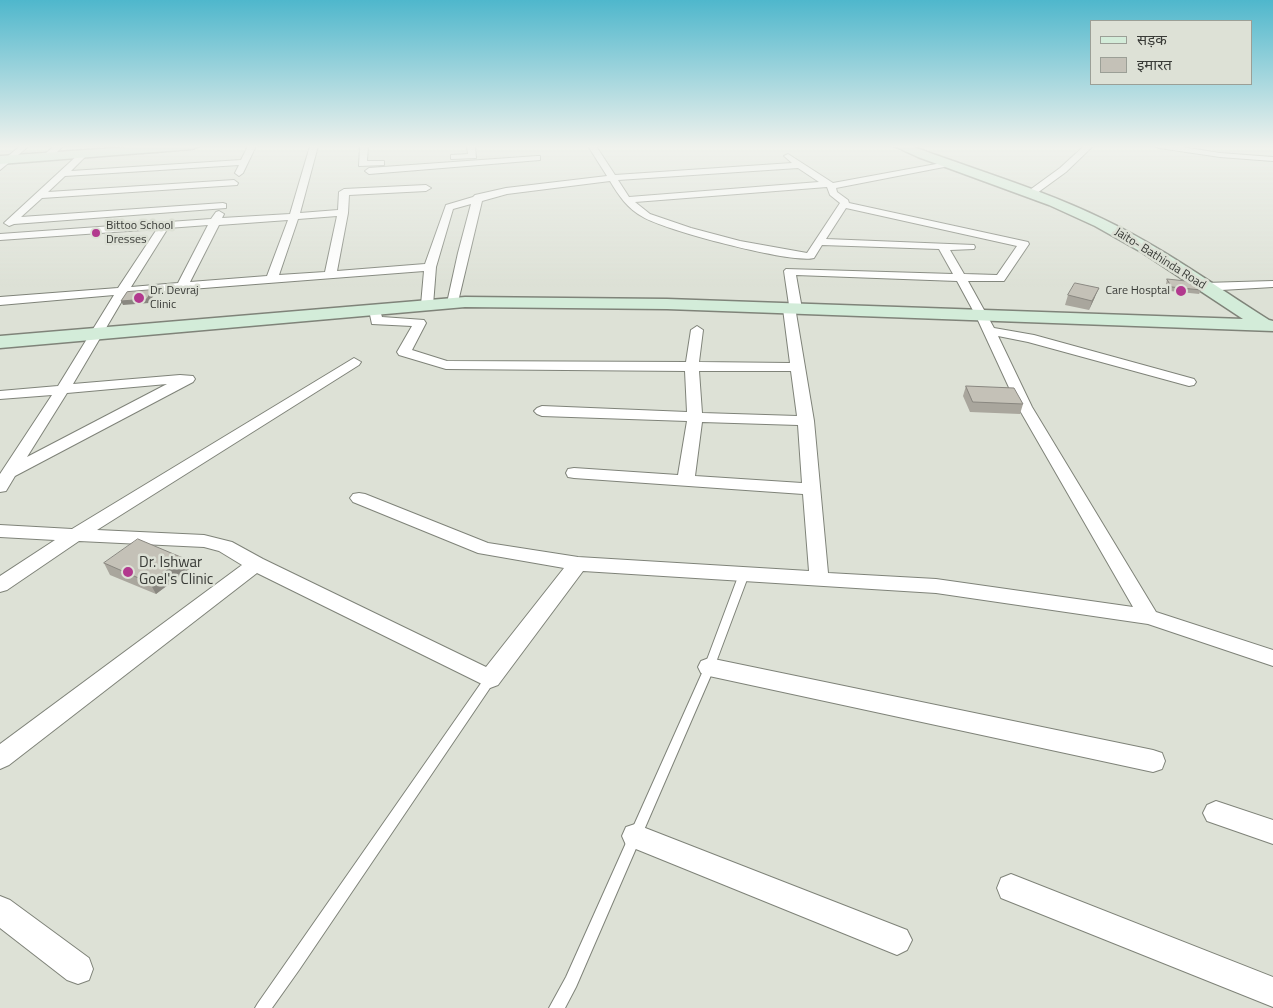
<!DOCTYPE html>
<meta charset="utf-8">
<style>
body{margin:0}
#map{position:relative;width:1273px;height:1008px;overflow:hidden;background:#dde1d6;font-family:"Titillium Web","Noto Sans Devanagari",sans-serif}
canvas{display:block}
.legend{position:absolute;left:1090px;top:20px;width:162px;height:65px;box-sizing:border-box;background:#dde1d6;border:1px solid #9b9f96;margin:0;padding:6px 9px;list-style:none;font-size:15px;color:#393b37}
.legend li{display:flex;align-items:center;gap:10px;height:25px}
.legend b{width:25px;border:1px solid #9b9f96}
</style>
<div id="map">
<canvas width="1273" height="1008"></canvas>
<ul class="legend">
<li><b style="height:6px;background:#d3ecd9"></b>सड़क</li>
<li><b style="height:14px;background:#c4c1b7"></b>इमारत</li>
</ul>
</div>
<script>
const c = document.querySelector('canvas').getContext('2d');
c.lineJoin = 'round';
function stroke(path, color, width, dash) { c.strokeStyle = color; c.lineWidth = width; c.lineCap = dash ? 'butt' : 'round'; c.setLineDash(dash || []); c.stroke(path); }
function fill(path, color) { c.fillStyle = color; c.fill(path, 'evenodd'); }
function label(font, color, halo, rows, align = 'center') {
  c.font = font + ' "Titillium Web",sans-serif'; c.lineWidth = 5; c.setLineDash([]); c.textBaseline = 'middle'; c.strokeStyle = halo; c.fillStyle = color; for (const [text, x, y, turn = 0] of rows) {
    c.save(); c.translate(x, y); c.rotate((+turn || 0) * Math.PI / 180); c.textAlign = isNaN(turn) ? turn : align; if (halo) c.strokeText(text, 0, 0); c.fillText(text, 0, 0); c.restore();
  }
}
const lane = new Path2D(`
 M744 571 747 572 749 574 712 673 576 987 565 1008H549L566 977 702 673 739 574 741 572Z
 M490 675 494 676 496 679 494 682 299 970 272 1008H255L258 1003 486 676Z`);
const street = new Path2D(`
 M20 146H29L0 170V163Z
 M54 146H63L50 159H44V155Z
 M248 146H256L243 173 239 176 235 173 239 165 65 176 48 192 234 180 238 183 237 185 42 198 21 217 223 203 226 204V208L14 224 9 226 4 223 81 152 88 154 71 171 241 160Z
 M310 146H318L300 213 338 210 339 192 344 189 426 185 431 188 426 191 349 195 348 213 337 271 425 264 446 205 473 197 475 195 506 188 607 176 588 146H596L615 175 792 163 784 156 788 154 833 183 947 162 948 164 944 167 836 188 837 192 848 200 849 203 1028 242 1029 244 1004 281H968L994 328 1034 335 1194 379 1196 382 1194 385 1189 386 1028 342 998 336 1032 407 1156 612 1273 650V666L1148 624 936 593 583 571 498 685 490 688 257 573 9 765 0 769V744L242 565 219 551 204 547 79 541 7 590 0 592V576L55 540 0 537V525L72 529 354 358 361 362 359 365 97 530 204 535 232 542 263 559 486 667 564 568 478 553 353 502 350 498 353 494 359 493 365 494 488 543 578 557 809 571 803 494 574 478 568 477 566 473 568 469 574 468 678 475 687 421 542 416 537 414 534 411 537 408 542 406 687 412 685 371 446 369 399 355 397 352 412 326 372 324 369 310 371 307H379L382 317 424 320 426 323 412 350 447 361 686 362 691 330 697 326 703 330 699 362 790 363 783 309 789 305 784 271 786 269 953 274 939 249 822 245 814 258C792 264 664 230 643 217 627 208 619 196 610 181L507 194 482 201 457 306 453 307 447 303 458 253 471 204 453 209 436 267 433 305 431 308 427 309 421 305 424 271 126 294 73 384 180 375 193 376 195 379 193 382 15 476 6 491 0 492V474L52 395 0 399V391L58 386 114 295 0 305V297L118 288 157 229 0 240V234L211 219 216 212 219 211 224 214 222 218 290 214ZM798 168 819 182 629 197 618 180ZM827 187 830 195 840 203 807 253 740 241 691 228 650 214 635 202ZM846 208 1017 246 997 275 964 274 950 250 974 249 975 247 974 245 826 239ZM337 216 325 272 279 275 298 219ZM288 220 267 276 190 282 219 225ZM208 225 178 283 131 287 168 228ZM796 275 957 281 976 316 1018 407 1133 607 936 579 828 573 814 421 796 313 802 309ZM699 371H791L797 416 702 413ZM167 384 27 457 67 393ZM702 422 798 425 802 483 695 476Z
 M360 146H368L367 161H384V165L359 166Z
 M467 146H475L476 158 451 159V155L468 154Z
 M1084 146H1093L1066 172 1033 196H1027V192L1060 168Z
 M1155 146H1176L1220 153 1273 157V161L1220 157 1159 148Z
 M537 156H540V160L369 174 365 171 369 168Z
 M1273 281V287L1204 291 1198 287 1204 283Z
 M709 658 1153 750 1162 753 1165 761 1162 769 1153 772 709 676 701 673 698 667 701 661Z
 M1216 801 1273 820V844L1207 821 1203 813 1207 805Z
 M635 824 907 930 912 940 907 950 897 955 626 845 622 836 626 827Z
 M1011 874 1273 977V1007L1001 898 997 888 1001 878Z
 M0 896 10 900 89 958 93 969 89 980 78 984 67 980 0 928Z`);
const secondary = new Path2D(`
 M143 146H199L193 149 0 164V156Z
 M894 146H911C975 170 1041 189 1103 219 1162 247 1215 286 1269 320L1273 321V331L667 309 465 307 0 348V336L465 297 667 299 1243 319 1143 253 1095 226 1049 205 918 157Z`);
const wall = new Path2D(`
 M1167 279 1201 290 1199 294 1170 291 1166 284Z
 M1068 295 1095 297 1089 310 1065 305Z
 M966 386 1023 404 1020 414 970 412 963 396Z
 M104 563 189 569 156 594 110 575Z`);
const shadedWall = new Path2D(`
 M1099 288 1095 297 1089 310 1092 301Z
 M152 290 154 295 149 303 123 305 121 301Z
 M183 558 189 569 156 594 150 583Z`);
const building = new Path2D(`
 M1167 279 1196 282 1201 290 1172 287Z
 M1075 283 1099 288 1092 301 1068 295Z
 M152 290 147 299 121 301 127 292Z
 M966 386 1014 388 1023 404 973 402Z
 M138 539 183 558 150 583 104 563Z`);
const markers = [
 [96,233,5,"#b2398e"],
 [1181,291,6,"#b2398e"],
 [139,298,6,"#b2398e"],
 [128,572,6,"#b2398e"]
];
const farPoinames = [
 ["Bittoo School",106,226],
 ["Dresses",106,240],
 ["Dr. Devraj",150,291],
 ["Clinic",150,305],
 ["Care Hosptal",1170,291,"right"]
];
const farStreetnames = [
 ["Jaito- Bathinda Road",1160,259,32]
];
const poiNames = [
 ["Dr. Ishwar",139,563],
 ["Goel's Clinic",139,580]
];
stroke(lane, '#7f8379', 2);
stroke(street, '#7f8379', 2);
stroke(secondary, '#7f8379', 3);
fill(lane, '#fff');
fill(street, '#fff');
fill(secondary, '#d3ecd9');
fill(wall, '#a9a69d');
fill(shadedWall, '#898780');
fill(building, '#c4c1b7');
stroke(building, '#898780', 1);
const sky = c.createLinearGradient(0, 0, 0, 287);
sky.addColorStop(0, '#4fb7cc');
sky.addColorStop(0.51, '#f0f2ed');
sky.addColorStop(1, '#f0f2ed00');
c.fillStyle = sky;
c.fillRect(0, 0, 1273, 287);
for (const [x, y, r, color] of markers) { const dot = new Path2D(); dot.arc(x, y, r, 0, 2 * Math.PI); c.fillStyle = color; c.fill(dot); stroke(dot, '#dde1d6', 2); }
label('12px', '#393b37', '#dde1d6', farPoinames, 'left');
label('12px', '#393b37', '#dde1d6', farStreetnames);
label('15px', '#393b37', '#dde1d6', poiNames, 'left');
</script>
